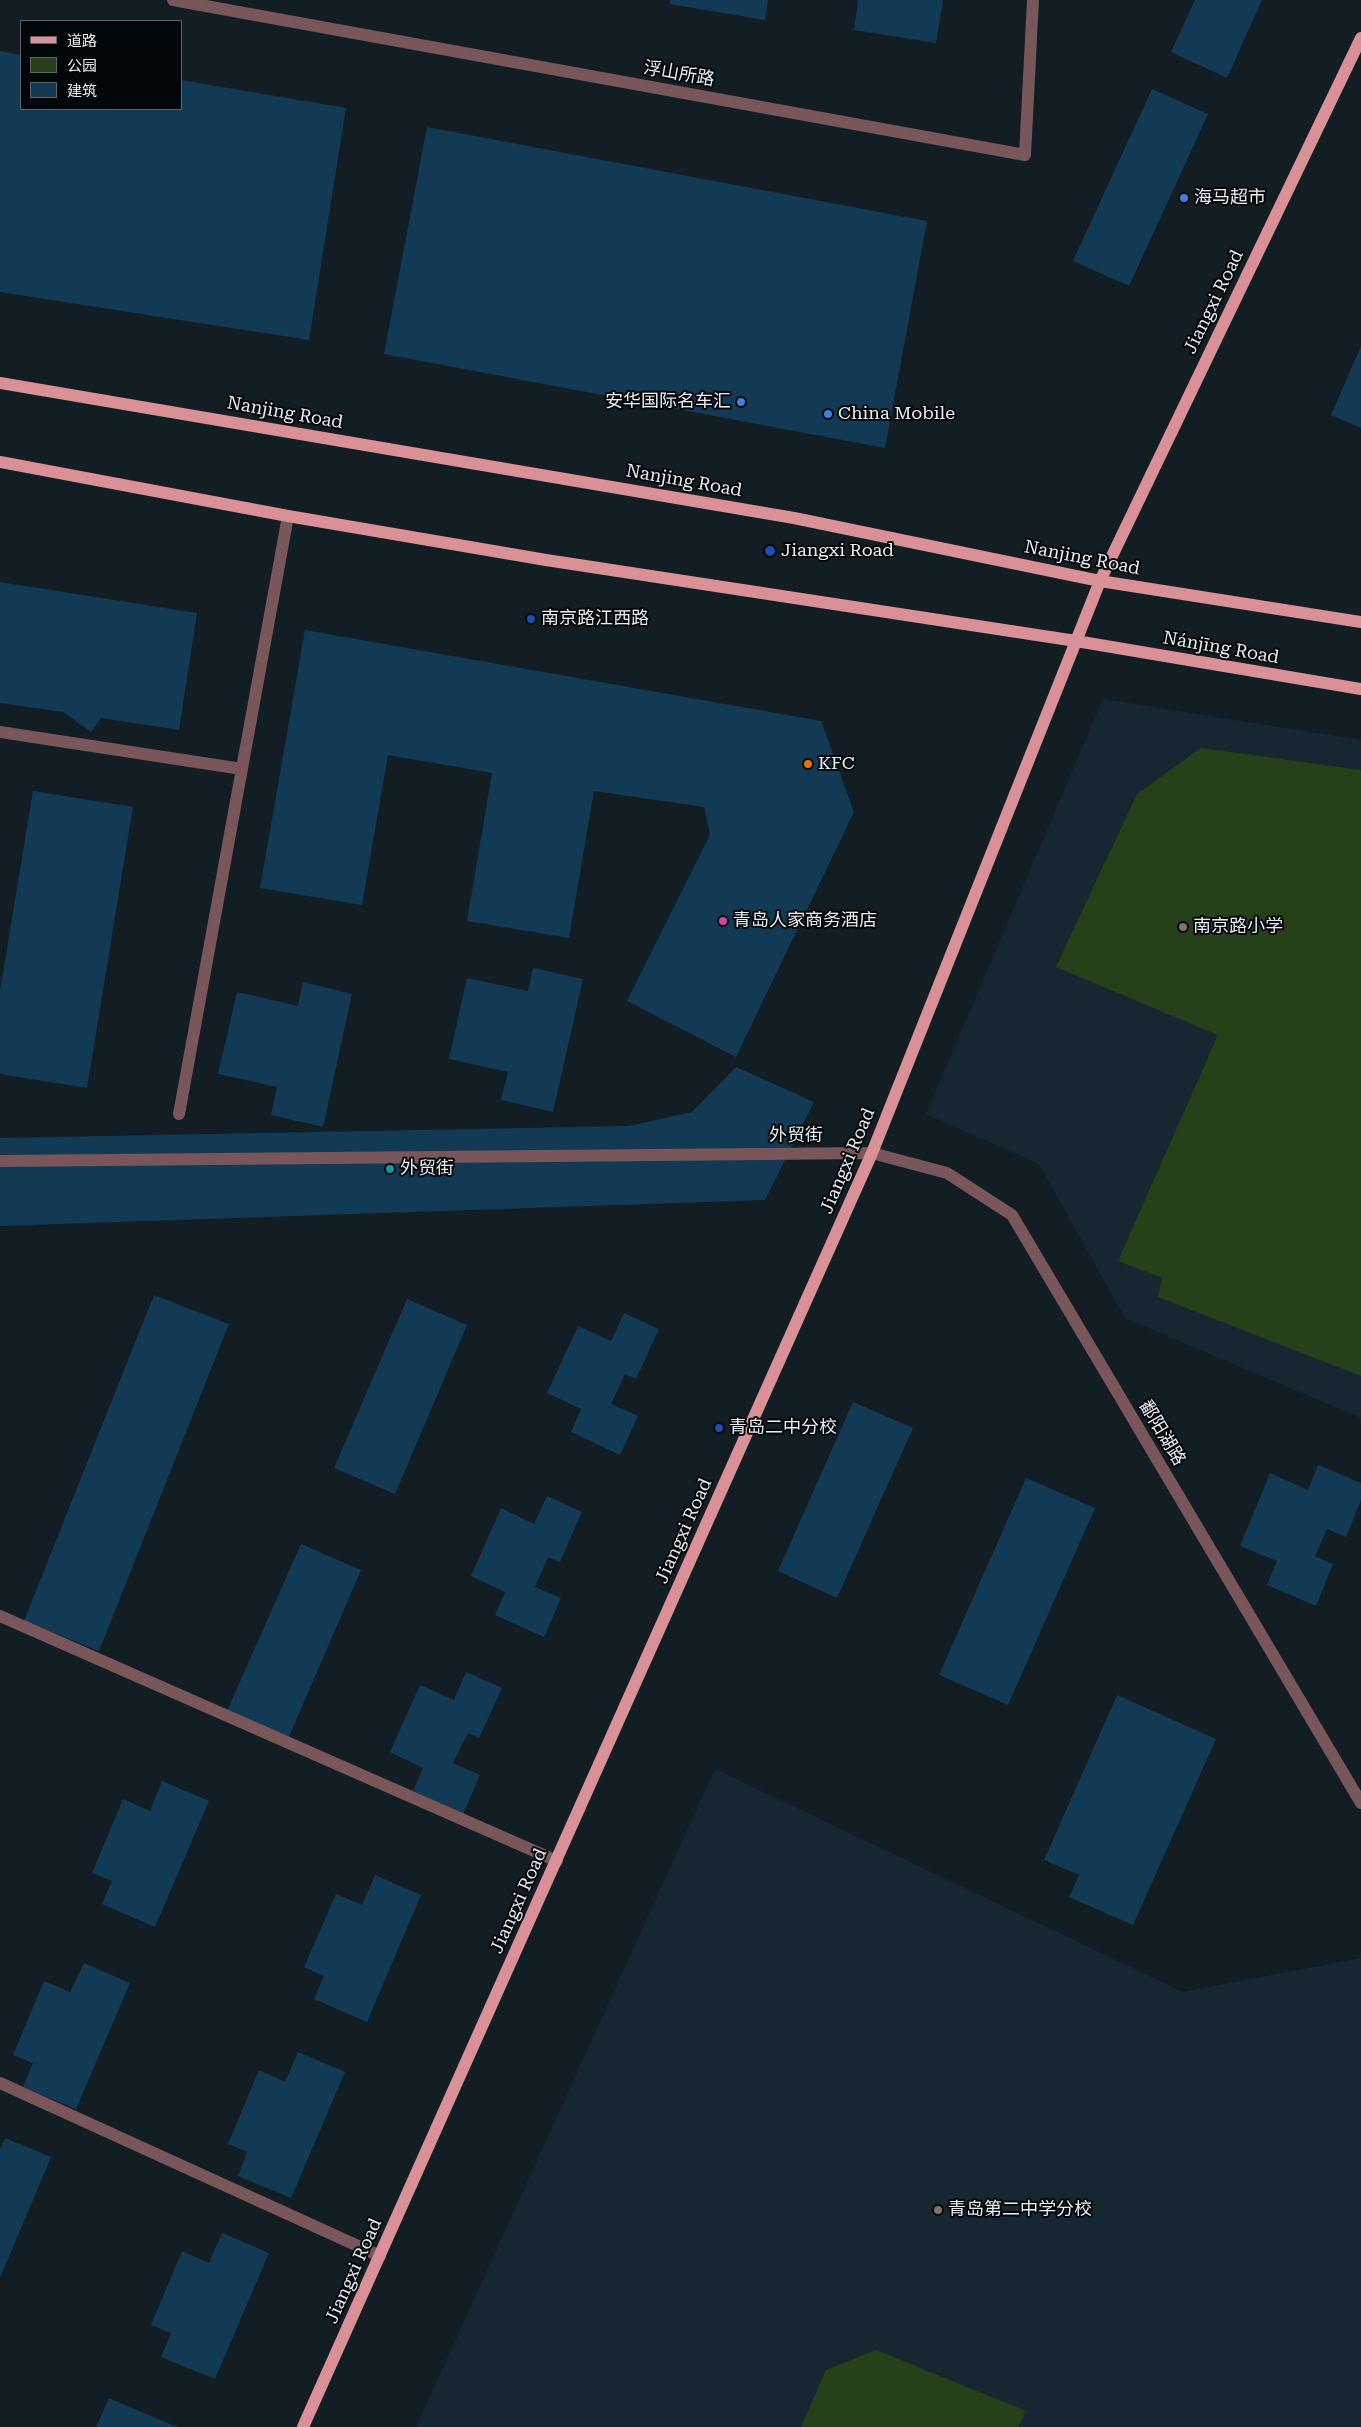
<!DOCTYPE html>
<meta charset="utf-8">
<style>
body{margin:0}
#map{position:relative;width:1361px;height:2427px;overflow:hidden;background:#131d24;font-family:"Roboto Serif","Noto Sans SC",serif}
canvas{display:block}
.legend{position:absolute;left:20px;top:20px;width:162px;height:90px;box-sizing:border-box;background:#040709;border:1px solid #5e6366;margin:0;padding:6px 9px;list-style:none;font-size:15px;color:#e6edf2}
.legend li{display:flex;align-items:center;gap:10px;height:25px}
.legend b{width:25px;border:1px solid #5e6366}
</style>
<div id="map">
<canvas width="1361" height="2427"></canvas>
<ul class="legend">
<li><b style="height:6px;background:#d99097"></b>道路</li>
<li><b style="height:14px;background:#264019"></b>公园</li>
<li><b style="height:14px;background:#123a54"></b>建筑</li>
</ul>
</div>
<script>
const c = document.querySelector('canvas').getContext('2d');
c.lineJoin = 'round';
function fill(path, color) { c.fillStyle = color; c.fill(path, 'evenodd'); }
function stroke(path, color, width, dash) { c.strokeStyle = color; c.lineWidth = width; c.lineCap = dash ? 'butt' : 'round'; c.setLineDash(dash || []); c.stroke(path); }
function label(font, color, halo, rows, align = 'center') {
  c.font = font + ' "Roboto Serif","Noto Sans SC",serif'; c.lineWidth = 4; c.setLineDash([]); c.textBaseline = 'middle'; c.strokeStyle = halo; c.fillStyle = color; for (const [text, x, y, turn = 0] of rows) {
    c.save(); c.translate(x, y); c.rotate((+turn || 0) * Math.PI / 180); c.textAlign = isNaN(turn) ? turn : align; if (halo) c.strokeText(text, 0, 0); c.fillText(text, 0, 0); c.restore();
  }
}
const built = new Path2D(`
 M1103 699 1361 740V1418L1125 1318 1039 1164 926 1114Z
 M715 1769 1183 1992 1361 1958V2427H416Z`);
const green = new Path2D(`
 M1201 748 1361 770V1376L1158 1297 1162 1278 1118 1261 1218 1035 1056 967 1137 794Z
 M876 2350 1026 2411 1018 2427H801L826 2370Z`);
const building = new Path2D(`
 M670 0H768L765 20 670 4Z
 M858 0H943L936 43 854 30Z
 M1195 0H1262L1227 78 1171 52Z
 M0 51 21 55V109H181V80L346 108 309 340 0 292Z
 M1152 89 1208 114 1129 286 1073 261Z
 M427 127 927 221 885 448 384 354Z
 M1361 346V428L1331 415Z
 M0 582 197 613 179 730 101 718 91 732 63 712 0 703Z
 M305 630 821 721 854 812 736 1057 627 1001 710 835 704 807 594 791 569 938 467 921 492 773 388 755 362 905 260 888Z
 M33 791 133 807 87 1088 0 1074V991Z
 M533 968 583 979 553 1112 501 1100 508 1072 449 1059 467 978 528 991Z
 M303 982 352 994 323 1127 271 1115 277 1087 218 1074 237 992 298 1006Z
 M736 1067 814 1102 765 1200 0 1226V1138L629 1126 692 1112Z
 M154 1295 229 1324 99 1651 24 1621Z
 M407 1299 467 1325 395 1494 334 1468Z
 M624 1313 659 1329 636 1379 625 1374 611 1404 638 1416 620 1455 571 1432 581 1409 547 1393 578 1326 611 1341Z
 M853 1402 913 1428 837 1598 778 1571Z
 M1318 1465 1361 1483V1500L1346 1537 1327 1529 1315 1556 1333 1564 1316 1606 1267 1585 1277 1561 1240 1546 1270 1473 1308 1490Z
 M1026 1478 1095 1508 1008 1705 939 1675Z
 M547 1496 582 1512 560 1562 548 1557 535 1587 561 1598 544 1637 495 1615 505 1592 471 1576 501 1508 534 1524Z
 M301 1544 361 1570 288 1739 227 1711Z
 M466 1672 502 1688 479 1738 468 1733 453 1763 480 1775 463 1814 413 1791 423 1768 390 1752 420 1685 454 1700Z
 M1117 1695 1216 1739 1133 1925 1069 1897 1079 1875 1044 1860Z
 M162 1781 209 1801 155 1927 102 1904 112 1881 92 1873 123 1799 150 1811Z
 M375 1875 421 1895 367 2022 314 1999 324 1976 304 1967 336 1894 362 1905Z
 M84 1963 130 1983 76 2109 23 2087 33 2063 13 2055 44 1981 70 1992Z
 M298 2052 345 2072 291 2198 238 2176 247 2152 228 2144 259 2070 285 2082Z
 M5 2138 51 2157 0 2278V2149Z
 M222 2233 269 2253 215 2379 161 2357 171 2333 151 2325 182 2251 209 2263Z
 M109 2398 177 2427H96Z`);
const minor = new Path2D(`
 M173 0 1025 155 1033 0
 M0 732 242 769
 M179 1114 288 516
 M0 1161 872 1153 947 1173 1012 1215 1361 1803
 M0 1616 557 1861
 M0 2083 380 2256`);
const major = new Path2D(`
 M0 383 794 518 1100 581 1361 622
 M0 462 288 516 546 560 1076 641 1361 689
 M303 2427 872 1153 1100 581 1361 38`);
const markers = [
 [1184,198,5,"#3f7fe0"],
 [741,402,5,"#3f7fe0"],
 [828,414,5,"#3f7fe0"],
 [770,551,6,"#1a4fb4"],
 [531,619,5,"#1a4fb4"],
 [808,764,5,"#e8710a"],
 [723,921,5,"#d1479c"],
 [1183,927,5,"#8d6e63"],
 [390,1169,5,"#0f9aa8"],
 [719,1428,5,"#1a4fb4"],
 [938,2210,5,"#8d6e63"]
];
const streetNames = [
 ["浮山所路",679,74,10],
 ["Jiangxi Road",1214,302,-64],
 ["Nanjing Road",285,413,10],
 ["Nanjing Road",684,481,10],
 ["Nanjing Road",1082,558,11],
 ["Nánjīng Road",1221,648,10],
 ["外贸街",796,1136],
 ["Jiangxi Road",848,1161,-67],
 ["鄱阳湖路",1162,1433,59],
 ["Jiangxi Road",684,1531,-66],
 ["Jiangxi Road",519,1901,-66],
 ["Jiangxi Road",354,2271,-66]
];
const poiNames = [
 ["海马超市",1194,198],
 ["安华国际名车汇",731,402,"right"],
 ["China Mobile",838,414],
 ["Jiangxi Road",781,551],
 ["南京路江西路",541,619],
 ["KFC",818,764],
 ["青岛人家商务酒店",733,921],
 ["南京路小学",1193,927],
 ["外贸街",400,1169],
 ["青岛二中分校",729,1428],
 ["青岛第二中学分校",948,2210]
];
fill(built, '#172732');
fill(green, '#264019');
fill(building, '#123a54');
stroke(minor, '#795659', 12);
stroke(major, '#d99097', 12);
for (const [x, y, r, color] of markers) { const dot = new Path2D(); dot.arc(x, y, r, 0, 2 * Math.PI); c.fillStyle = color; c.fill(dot); stroke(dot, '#040709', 2); }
label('18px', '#e6edf2', '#040709', streetNames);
label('18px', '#e6edf2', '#040709', poiNames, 'left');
</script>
